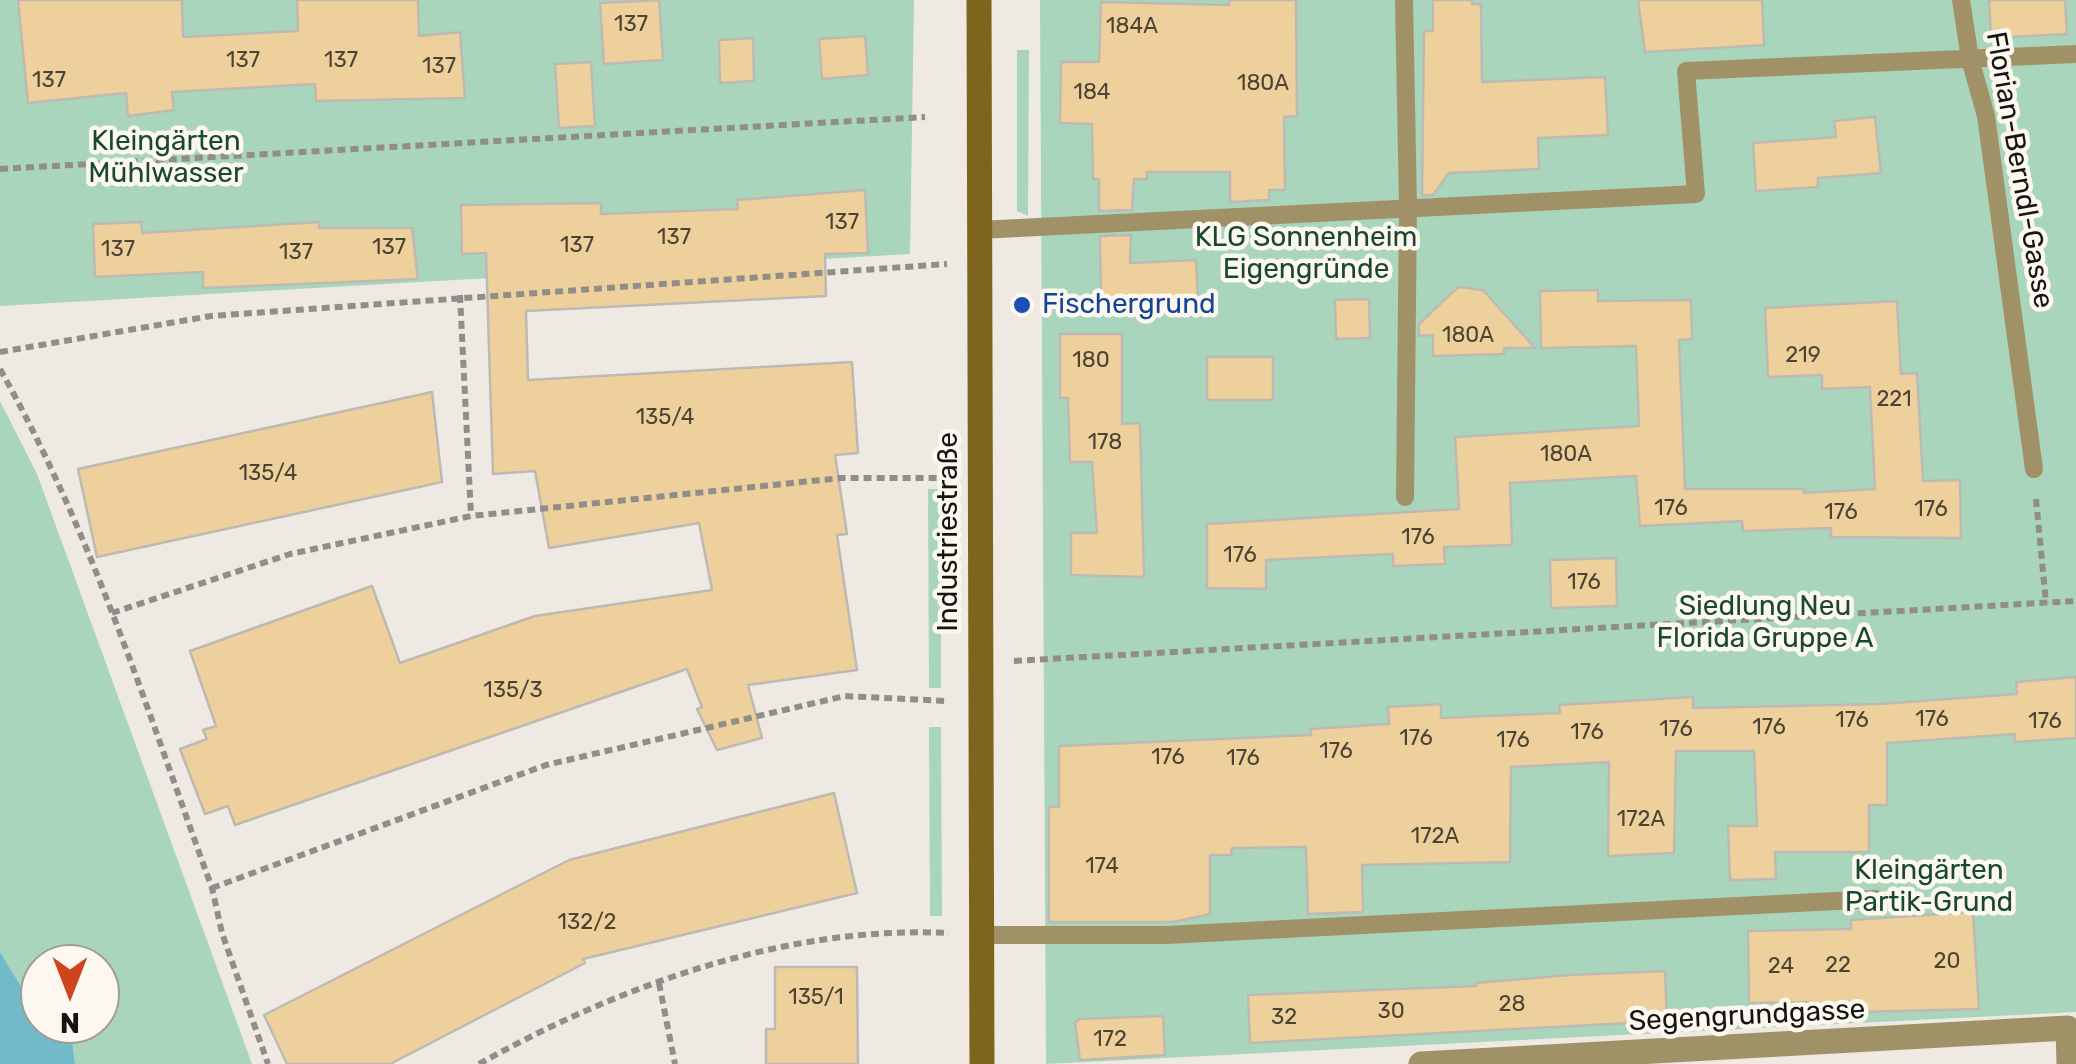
<!DOCTYPE html>
<meta charset="utf-8">
<style>
body{margin:0}
#map{position:relative;width:2076px;height:1064px;overflow:hidden;background:#eeeae3;font-family:Rubik,sans-serif}
canvas{display:block}
.north{position:absolute;left:20px;top:944px;width:100px;height:100px;box-sizing:border-box;background:#fcf8f0;border:2px solid #a09d97;border-radius:50%;rotate:180deg;font-size:28px;font-weight:700;line-height:40px;text-align:center;color:#151412}
.north::after{content:'';display:block;margin:auto;width:35px;height:45px;background:#cd441f;clip-path:polygon(50% 0,100% 100%,50% 72%,0 100%)}
</style>
<div id="map">
<canvas width="2076" height="1064"></canvas>
<div class="north">N</div>
</div>
<script>
const c = document.querySelector('canvas').getContext('2d');
c.lineJoin = 'round';
function fill(path, color) { c.fillStyle = color; c.fill(path, 'evenodd'); }
function stroke(path, color, width, dash) { c.strokeStyle = color; c.lineWidth = width; c.lineCap = dash ? 'butt' : 'round'; c.setLineDash(dash || []); c.stroke(path); }
function label(font, color, halo, rows, align = 'center') {
  c.font = font + ' Rubik,sans-serif'; c.lineWidth = 9; c.setLineDash([]); c.textBaseline = 'middle'; c.strokeStyle = halo; c.fillStyle = color; for (const [text, x, y, turn = 0] of rows) {
    c.save(); c.translate(x, y); c.rotate((+turn || 0) * Math.PI / 180); c.textAlign = isNaN(turn) ? turn : align; if (halo) c.strokeText(text, 0, 0); c.fillText(text, 0, 0); c.restore();
  }
}
const green = new Path2D(`
 M0 0H914L910 254 0 306Z
 M1040 0H2076V1012L1046 1064Z
 M1017 50H1029L1028 216 1017 211Z
 M0 401 37 474 252 1064H75L70 1024H100V964H40V1005L33 1006 0 952Z
 M928 489H941V688H929Z
 M929 727H941L942 916H930Z`);
const water = new Path2D(`
 M0 952 33 1006 40 1005V1024H70L75 1064H0Z`);
const building = new Path2D(`
 M18 0H182L183 37 298 31 297 0H418L419 36 460 32 465 98 316 101 315 84 172 92 174 110 128 116 126 93 28 103Z
 M659 0 663 60 604 64 600 3Z
 M1229 0H1296L1297 116 1284 117 1285 190H1269V200L1230 202V172H1147V179H1134L1132 210 1099 211V179H1093L1092 124 1060 123 1061 62H1099L1101 2 1229 5Z
 M1433 0H1472V4H1481L1482 82 1605 77 1608 135 1538 138 1539 169 1449 173 1433 195H1422L1424 31H1433Z
 M1638 0H1762L1764 45 1645 52Z
 M1989 0H2065L2067 34 1991 38Z
 M865 36 868 75 822 79 819 39Z
 M753 38 754 81 720 83 719 40Z
 M591 62 595 126 559 128 555 64Z
 M1875 117 1881 173 1818 178V187L1756 191 1753 143 1836 137 1834 121Z
 M865 190 868 253 825 254 826 296 526 311 528 380 852 362 858 453 835 455 847 534 837 535 857 670 748 685 762 738 717 750 697 709 702 707 687 669 235 825 228 806 205 814 180 749 207 739 203 730 216 726 190 651 372 586 400 663 535 616 712 590 699 523 549 548 535 471 493 474 486 253 462 254 461 205 601 203V214L738 209 737 200Z
 M141 222 142 233 319 222V228H412L418 279 203 288V272L95 277 93 224Z
 M1131 235 1130 263 1196 260 1198 301 1101 305 1100 236Z
 M1458 287 1483 290 1535 348H1504V354L1433 356V335L1419 336V324Z
 M1598 290V301L1691 300 1692 339 1679 340 1685 489H1804V493L1875 489 1870 387 1822 389V375L1768 377 1765 308 1897 301 1901 374 1917 373 1923 481 1960 480 1961 538 1831 537V528L1743 531 1742 521 1640 526 1636 476 1510 483 1512 545 1444 547 1445 564 1393 566V554L1266 560V589L1207 588V524L1459 509 1455 437 1639 426 1636 346 1541 348 1540 291Z
 M1369 299 1370 338 1336 339 1335 300Z
 M1060 334H1122V424L1140 423 1144 577 1071 575V533H1097L1092 462H1070L1068 398H1060Z
 M1207 357H1273V400H1207Z
 M432 392 442 482 97 557 78 469Z
 M1616 558 1617 606 1551 608 1550 560Z
 M2076 677V738L2015 742V734L1887 743V805H1869V852H1775L1776 879 1730 880 1728 826H1757L1754 751H1676L1674 853 1608 856 1609 762 1511 767 1510 862 1362 865 1363 912 1308 914 1306 847 1232 848 1231 855H1210V914L1174 922H1049V807H1059V746L1311 735V729L1389 724 1388 707 1441 704V718L1560 713 1559 705 1693 697V708L1880 704 2017 694 2016 682Z
 M834 793 857 893 583 959 585 963 390 1064H287L264 1015 569 860Z
 M1973 912 1979 1009 1814 1013V1002L1749 1003 1748 931 1851 929V920Z
 M775 967H857L858 1064H766V1029H775Z
 M1665 971 1667 1021 1250 1043 1248 995 1476 986V983L1570 975Z
 M1163 1016 1165 1055 1080 1060 1075 1023 1079 1019Z`);
const path = new Path2D(`
 M0 169 925 117
 M460 295 471 516
 M0 352 211 316 947 264
 M0 369C92 532 148 713 212 888L222 933 268 1064
 M2036 499 2046 603
 M112 613 290 554 471 516 841 478H948
 M1014 661 2076 601
 M212 888 546 765 845 696 946 701
 M659 983 675 1064
 M479 1064C619 986 786 925 949 933`);
const lane = new Path2D(`
 M1404 0 1408 206 1405 497
 M1961 0 1970 59 1986 116 2034 469
 M979 230 1696 194 1686 71 2076 54
 M981 935H1167L1876 899`);
const street = new Path2D(`
 M1421 1064 2068 1028 2069 1064`);
const secondary = new Path2D(`
 M979 0 982 1064`);
const markers = [
 [1022,305,10,"#1a4fb4"]
];
const numberNames = [
 ["137",631,25],
 ["184A",1132,27],
 ["137",243,61],
 ["137",341,61],
 ["137",439,67],
 ["137",49,81],
 ["180A",1263,84],
 ["184",1092,93],
 ["137",842,223],
 ["137",674,238],
 ["137",577,246],
 ["137",389,248],
 ["137",118,250],
 ["137",296,253],
 ["180A",1468,336],
 ["219",1803,356],
 ["180",1091,361],
 ["221",1894,400],
 ["135/4",665,418],
 ["178",1105,443],
 ["180A",1566,455],
 ["135/4",268,474],
 ["176",1671,509],
 ["176",1931,510],
 ["176",1841,513],
 ["176",1418,538],
 ["176",1240,556],
 ["176",1584,583],
 ["135/3",513,691],
 ["176",1932,720],
 ["176",1852,721],
 ["176",2045,722],
 ["176",1769,728],
 ["176",1676,730],
 ["176",1587,733],
 ["176",1416,739],
 ["176",1513,741],
 ["176",1336,752],
 ["176",1168,758],
 ["176",1243,759],
 ["172A",1641,820],
 ["172A",1435,837],
 ["174",1102,867],
 ["132/2",587,923],
 ["20",1947,962],
 ["22",1838,966],
 ["24",1781,967],
 ["135/1",816,998],
 ["28",1512,1005],
 ["30",1391,1012],
 ["32",1284,1018],
 ["172",1110,1040]
];
const parkNames = [
 ["Kleingärten",166,142],
 ["Mühlwasser",166,174],
 ["KLG Sonnenheim",1306,238],
 ["Eigengründe",1306,270],
 ["Siedlung Neu",1765,607],
 ["Florida Gruppe A",1765,639],
 ["Kleingärten",1929,871],
 ["Partik-Grund",1929,903]
];
const streetNames = [
 ["Florian-Berndl-Gasse",2019,170,80],
 ["Industriestraße",949,532,-90],
 ["Segengrundgasse",1747,1016,-3]
];
const transitNames = [
 ["Fischergrund",1042,305]
];
fill(green, '#a8d5bc');
fill(water, '#71bac9');
fill(building, '#edd09b');
stroke(building, '#bebab3', 2.5);
stroke(path, '#918e89', 6, [8, 5]);
stroke(lane, '#a19167', 18);
stroke(street, '#a19167', 25);
stroke(secondary, '#7e651e', 25);
for (const [x, y, r, color] of markers) { const dot = new Path2D(); dot.arc(x, y, r, 0, 2 * Math.PI); c.fillStyle = color; c.fill(dot); stroke(dot, '#fcf8f0', 4); }
label('22px', '#4b4334', null, numberNames);
label('28px', '#194731', '#fcf8f0', parkNames);
label('28px', '#151412', '#fcf8f0', streetNames);
label('28px', '#164399', '#fcf8f0', transitNames, 'left');
</script>
